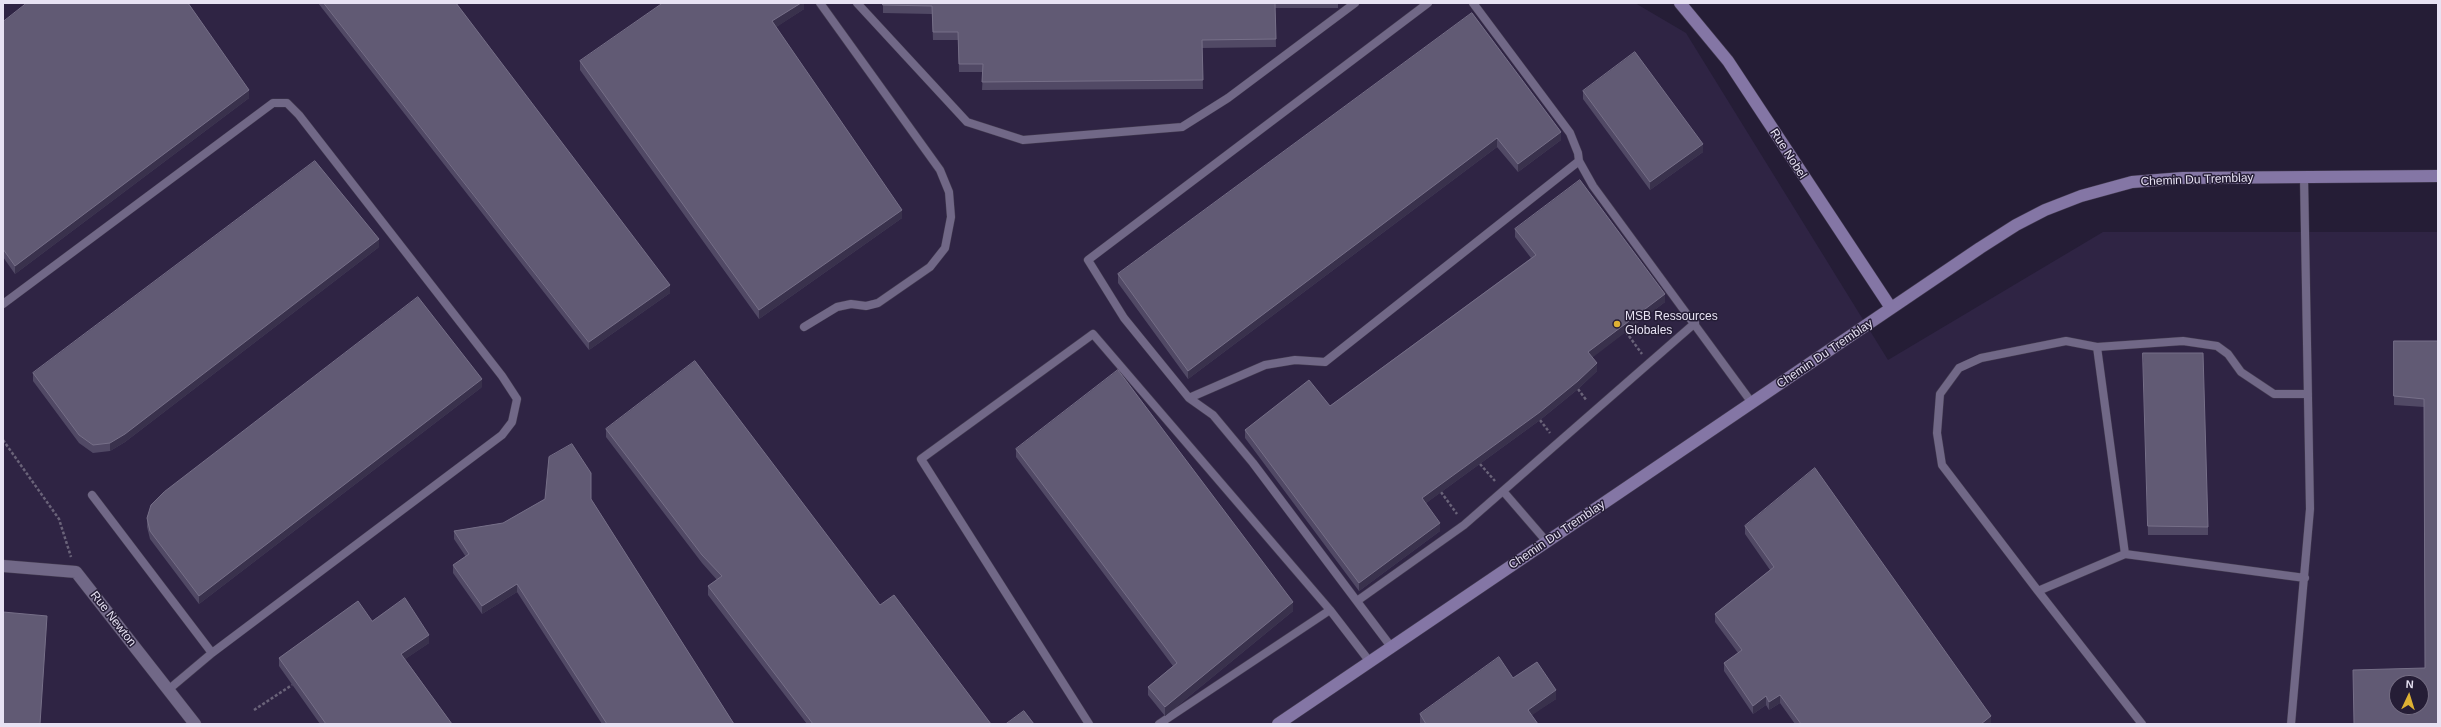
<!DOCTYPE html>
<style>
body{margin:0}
#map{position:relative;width:2441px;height:727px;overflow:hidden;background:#251d36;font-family:Arial,sans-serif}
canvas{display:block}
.frame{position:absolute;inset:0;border:4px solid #e7e2f3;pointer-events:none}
.north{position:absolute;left:2389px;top:675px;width:40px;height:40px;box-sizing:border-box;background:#251d36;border:1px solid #736c82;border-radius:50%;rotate:4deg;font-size:11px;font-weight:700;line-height:16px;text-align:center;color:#e7e2f3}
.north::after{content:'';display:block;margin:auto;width:14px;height:18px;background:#deb133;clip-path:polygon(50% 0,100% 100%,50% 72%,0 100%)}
</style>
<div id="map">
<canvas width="2441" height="727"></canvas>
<div class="frame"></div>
<div class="north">N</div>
</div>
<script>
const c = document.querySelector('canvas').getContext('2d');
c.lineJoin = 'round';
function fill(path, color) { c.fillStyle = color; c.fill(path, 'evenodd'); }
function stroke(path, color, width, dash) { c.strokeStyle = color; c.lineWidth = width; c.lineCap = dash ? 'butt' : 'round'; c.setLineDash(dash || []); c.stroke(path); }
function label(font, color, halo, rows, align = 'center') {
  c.font = font + ' Arial,sans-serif'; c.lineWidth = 3; c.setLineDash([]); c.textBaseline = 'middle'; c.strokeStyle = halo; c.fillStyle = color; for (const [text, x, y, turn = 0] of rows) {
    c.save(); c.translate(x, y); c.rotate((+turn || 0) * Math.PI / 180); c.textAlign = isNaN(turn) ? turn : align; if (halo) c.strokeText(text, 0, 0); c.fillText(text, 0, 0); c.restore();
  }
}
const built = new Path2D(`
 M3 3H1635L1686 33 1888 360 2103 232H2438V724H3ZM2397 683H2421V707H2397Z`);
const path = new Path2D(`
 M1626 332 1642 354
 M1578 389 1587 401
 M1540 420 1550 433
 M3 440 59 519 71 557
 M1480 464 1495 481
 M1441 492 1457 514
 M254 710 292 685`);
const lane = new Path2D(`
 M857 3 967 122 1023 140 1182 127 1228 98 1355 3
 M1428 3 1088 260 1124 318 1189 398 1265 365 1295 360 1325 362 1579 161 1578 153 1570 133 1473 3
 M1579 161 1593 186 1752 403
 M3 304 273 103H287L299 115 502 376 517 399 512 422 502 435 212 653 168 690
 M804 327 837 307 851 304 866 306 878 303 930 267 945 248 951 217 949 192 940 170 820 3
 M2097 347 2125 554 2038 591 1942 465 1937 433 1940 394 1959 368 1981 358 2066 341 2097 347 2183 341 2217 346 2228 354 2241 372 2274 394H2308
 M1189 398 1213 415 1253 463 1392 648
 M1503 491 1547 542
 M92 495 212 653
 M2125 554 2305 578
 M2038 591 2142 724
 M1357 601 1464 525 1695 323
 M1089 724 921 459 1093 334 1330 610
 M1159 724 1330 610 1370 662
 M2291 724 2310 509 2304 177`);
const street = new Path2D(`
 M3 566 76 572 195 724`);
const secondary = new Path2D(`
 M1680 3 1728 61 1891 308
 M1278 724 1980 248 2016 225 2045 210 2081 196 2132 182 2183 178 2438 176`);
const wall = new Path2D(`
 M318 3H456L670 293 589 350Z
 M804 3V9L776 27 902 218 759 319 580 70V61Z
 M883 3H1338V8H1275L1276 47 1202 48 1203 89 982 90 983 72H959L958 40H933L932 14 883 13Z
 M1472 13 1561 140 1518 172 1497 147 1188 379 1118 283V274Z
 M3 22 249 98 15 274 3 257Z
 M1583 91 1703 152 1650 190 1583 99Z
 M1515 229 1665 302 1592 357 1597 371 1578 389 1540 420 1426 503 1440 531 1359 591 1245 438V430L1330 406 1531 258 1515 237Z
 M379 247 125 442 110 451 93 453 79 443 33 381V373Z
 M2394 341H2438L2425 668 2424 407 2394 405Z
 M2143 361 2208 527V535H2148Z
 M482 387 199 604 150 539 147 527V518Z
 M606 429 880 605 991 724H807L708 595V586L717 580 702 563 606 437Z
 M1016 449 1293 611 1165 716 1148 695V687L1173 666 1016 457Z
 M591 499 734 724H602L517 592 482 614 453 573V565L466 557 454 539V531L503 523Z
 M1745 526 1991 724H1795L1780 703 1769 710 1766 705 1753 714 1724 671V663L1738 653 1715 622V614L1770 570 1745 534Z
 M429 643 405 659 452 724H320L279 666V658Z
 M1513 678 1556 699 1531 715 1538 724H1420V714Z`);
const shadedWall = new Path2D(`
 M801 3H804V9L772 30V21Z
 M249 90V98L15 274V266Z
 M1561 132V140L1518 172V164Z
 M1497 138V147L1188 379V371Z
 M1703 144V152L1650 190V182Z
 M902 210V218L759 319V310Z
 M379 239V247L125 442 110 451V443Z
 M670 285V293L589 350V342Z
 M1665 294V302L1588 361V352Z
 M1597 363V371L1578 389 1540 420 1422 506V498Z
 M482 379V387L199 604V596Z
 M1440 523V531L1359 591V583Z
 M517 584V592L482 614V606Z
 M1293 602V611L1165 716V707Z
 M47 616V624L40 724Z
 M429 635V643L401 662V654Z
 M1556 690V699L1528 718V710Z
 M1780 695V703L1769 710V702Z
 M1766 696V705L1753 714V706Z
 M1991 716V724H1981Z`);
const building = new Path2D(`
 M27 3H188L249 90 15 266 3 249V22Z
 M324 3H456L670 285 589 342Z
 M663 3H801L772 21 902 210 759 310 580 61Z
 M883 3H1275L1276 39 1202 40 1203 80 982 82 983 64H959L958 32H933L932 6 883 5Z
 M1472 13 1561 132 1518 164 1497 138 1188 371 1118 274Z
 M1635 52 1703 144 1650 182 1583 91Z
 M315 161 379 239 125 434 110 443 93 445 79 435 33 373Z
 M1580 180 1665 294 1588 352 1597 363 1578 381 1540 412 1422 498 1440 523 1359 583 1245 430 1309 380 1330 406 1536 255 1515 229Z
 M418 297 482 379 199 596 150 531 147 518 151 505 164 492Z
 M2394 341H2438V724H2354L2353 670 2425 668 2424 399 2394 396ZM2397 683H2421V707H2397Z
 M2143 353H2203L2208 527 2148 526Z
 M695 361 880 605 894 595 991 724H813L708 586 722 576 702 555 606 429Z
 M1118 370 1293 602 1165 707 1148 687 1177 663 1016 449Z
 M572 444 591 473V499L734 724H607L517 584 482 606 453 565 469 554 454 531 503 523 545 499 549 457Z
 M1815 468 1991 716 1981 724H1801L1780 695 1769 702 1766 696 1753 706 1724 663 1742 650 1715 614 1774 567 1745 526Z
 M405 598 429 635 401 654 452 724H326L279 658 358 601 372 621Z
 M3 612 47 616 40 724H3Z
 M1499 657 1513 678 1537 662 1556 690 1528 710 1538 724H1426L1420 714Z
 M1024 711 1034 724H1006Z`);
const markers = [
 [1617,324,4,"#deb133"]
];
const streetNames = [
 ["Rue Nobel",1788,154,57],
 ["Chemin Du Tremblay",2197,180,-2],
 ["Chemin Du Tremblay",1825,354,-34],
 ["Chemin Du Tremblay",1557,535,-34],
 ["Rue Newton",113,619,52]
];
const poiNames = [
 ["MSB Ressources",1625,317],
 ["Globales",1625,331]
];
fill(built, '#2f2444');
stroke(lane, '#433b50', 9);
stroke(street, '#433b50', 13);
stroke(secondary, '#433b50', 13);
stroke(path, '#6a6379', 2.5, [3, 2]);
stroke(lane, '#716887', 8);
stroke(street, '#716887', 12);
stroke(secondary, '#8476a5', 12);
fill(wall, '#514965');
fill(shadedWall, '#39314c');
fill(building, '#615a74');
stroke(building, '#766f88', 1);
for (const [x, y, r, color] of markers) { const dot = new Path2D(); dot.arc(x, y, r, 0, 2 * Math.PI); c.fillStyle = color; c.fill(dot); stroke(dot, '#251d36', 1.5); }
label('12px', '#e7e2f3', '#251d36', streetNames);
label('12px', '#e7e2f3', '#251d36', poiNames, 'left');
</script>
